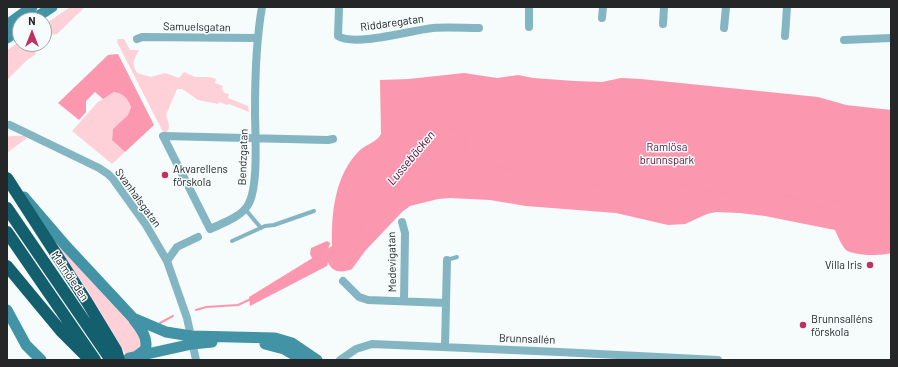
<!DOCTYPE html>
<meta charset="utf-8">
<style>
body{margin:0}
#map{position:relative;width:898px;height:367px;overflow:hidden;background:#f6fbfc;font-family:Barlow,sans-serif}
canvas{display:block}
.frame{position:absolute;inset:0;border:8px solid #242627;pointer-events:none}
.north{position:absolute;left:12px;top:12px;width:40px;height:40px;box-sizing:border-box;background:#f6fbfc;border:1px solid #a2a6a7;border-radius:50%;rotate:0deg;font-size:11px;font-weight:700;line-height:16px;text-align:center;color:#242627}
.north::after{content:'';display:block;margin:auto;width:14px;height:18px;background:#bf3161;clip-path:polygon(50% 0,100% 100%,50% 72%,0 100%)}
</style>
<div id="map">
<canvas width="898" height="367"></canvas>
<div class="frame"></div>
<div class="north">N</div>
</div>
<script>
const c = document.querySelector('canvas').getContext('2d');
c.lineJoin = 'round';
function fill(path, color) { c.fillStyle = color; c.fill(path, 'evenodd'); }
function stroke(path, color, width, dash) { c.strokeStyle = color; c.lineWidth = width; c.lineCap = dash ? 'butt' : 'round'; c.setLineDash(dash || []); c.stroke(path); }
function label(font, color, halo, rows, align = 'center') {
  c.font = font + ' Barlow,sans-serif'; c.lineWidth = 3; c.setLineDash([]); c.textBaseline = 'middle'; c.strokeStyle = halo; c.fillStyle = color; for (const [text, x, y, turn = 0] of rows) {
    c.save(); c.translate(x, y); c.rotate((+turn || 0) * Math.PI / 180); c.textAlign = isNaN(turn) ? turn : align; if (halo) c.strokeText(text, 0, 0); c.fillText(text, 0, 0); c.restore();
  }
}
const green = new Path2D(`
 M70 7H85L57 34 51 35 45 32 44 25Z
 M118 39H124L130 50H139C134 60 131 63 137 73L151 77 165 73 179 78 184 72 195 77H210L216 79 215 83 223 86 222 89 224 93 229 94 228 98 248 106 249 112 229 104 227 105 219 102 218 104 198 100 182 89H177L166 115C168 122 171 126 167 132H163L117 42Z
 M19 42H20V44H34V48L36 54 26 61 7 80V50Z
 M114 92C124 94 126 98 131 107L128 115 113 129 112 140 125 152 112 164 72 131 98 102Z
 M7 136C14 137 22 134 27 138L7 153Z
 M46 229 130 321 143 340 139 350 126 355 88 291Z`);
const forest = new Path2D(`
 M118 54 154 125 125 152 112 140 113 129 128 115 131 107C127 98 124 94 114 92L103 99 95 92 86 101V112L79 120 58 103 108 55Z
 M464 73 497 78 518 75 533 78 574 81 602 82 621 78 641 79 818 97 846 105 891 110V253C882 256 854 256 846 250 841 245 838 236 835 230L765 216 740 213 716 212 707 214 685 224 668 225 616 213 526 206 490 200 450 198 438 199 410 206 402 212 365 251 352 269C342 273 332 273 328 262L327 266 250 306 249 297 332 246C331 213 335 174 360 150 367 144 377 142 381 134L380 80 409 79Z`);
const water = new Path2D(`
 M327 241 330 243C327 253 325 259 313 260L310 254 311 248Z`);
const stream = new Path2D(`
 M196 310 206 307 238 305 316 269 355 233 404 182 439 135 451 129 465 136V149L475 159 528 175C543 165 552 159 568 172 573 176 577 181 583 183 589 187 598 184 604 187 617 191 623 200 634 204L653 193 668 187 688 185 707 191 727 194H751L768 189 806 202 817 208 827 206 834 202 842 200 850 203 872 219 891 218
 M160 323 173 316`);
const lane = new Path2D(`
 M245 209 261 228
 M232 241 265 226 274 225 314 211
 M447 260 457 257`);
const street = new Path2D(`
 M262 7C256 41 255 76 255 111 255 133 259 187 248 205 241 217 223 223 210 229L163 136 328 140 333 139
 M339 7 338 36C355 47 412 30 433 28 448 27 464 28 479 28
 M602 18 603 7
 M663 24 664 7
 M529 27V7
 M724 28 726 7
 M785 36 787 7
 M137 39 142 37 257 38
 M844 40 891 38
 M10 125 99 168 108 174 113 179 146 225 167 261 187 318 196 360
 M402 222 405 233 404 301
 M167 261 177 247 198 237
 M343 281 359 297 368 300 446 303 445 346
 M446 303 447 260
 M340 360 356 349 372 344 559 352 718 360`);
const secondary = new Path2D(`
 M32 20 52 7
 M7 25 32 7
 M7 38 20 29
 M24 197 66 246 133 318 166 332 191 336 275 338 292 343 317 360
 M7 310 26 345 41 360
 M134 320C141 329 149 339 145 350L137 356
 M265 344 284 349 303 360
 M129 358 192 344 212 342`);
const highway = new Path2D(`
 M7 178 87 302 116 350 119 360
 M7 208 111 360
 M7 232 95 360
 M7 266 61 331 85 355`);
const markers = [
 [165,175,4,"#bf3161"],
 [870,265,4,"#bf3161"],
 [803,325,4,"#bf3161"]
];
const streetNames = [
 ["Riddaregatan",392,23,-8],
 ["Samuelsgatan",197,27,1],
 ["Bendzgatan",243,157,-88],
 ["Svanhalsgatan",138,198,54],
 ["Medevigatan",392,262,-91],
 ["Malmöleden",70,276,56],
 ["Brunnsallén",527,339,2]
];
const parkNames = [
 ["Ramlösa",667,147],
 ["brunnspark",667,160]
];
const poiNames = [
 ["Akvarellens",173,169],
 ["förskola",173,182],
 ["Villa Iris",862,265,"right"],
 ["Brunnsalléns",811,319],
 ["förskola",811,332]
];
const waterNames = [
 ["Lussebäcken",411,158,-50]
];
fill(green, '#fed1d9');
fill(forest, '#fb97af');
fill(water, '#fa97ae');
stroke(stream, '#fa97ae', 2);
stroke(lane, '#84b5c2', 4);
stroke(street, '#84b5c2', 8);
stroke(secondary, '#4293a5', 11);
stroke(highway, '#145f6e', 12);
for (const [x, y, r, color] of markers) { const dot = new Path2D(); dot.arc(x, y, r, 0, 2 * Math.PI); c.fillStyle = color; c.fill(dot); stroke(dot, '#f6fbfc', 1.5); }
label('11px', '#242627', '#f6fbfc', streetNames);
label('11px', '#660f2f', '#f6fbfc', parkNames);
label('11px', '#242627', '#f6fbfc', poiNames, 'left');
label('italic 12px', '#5b0127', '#f6fbfc', waterNames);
</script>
